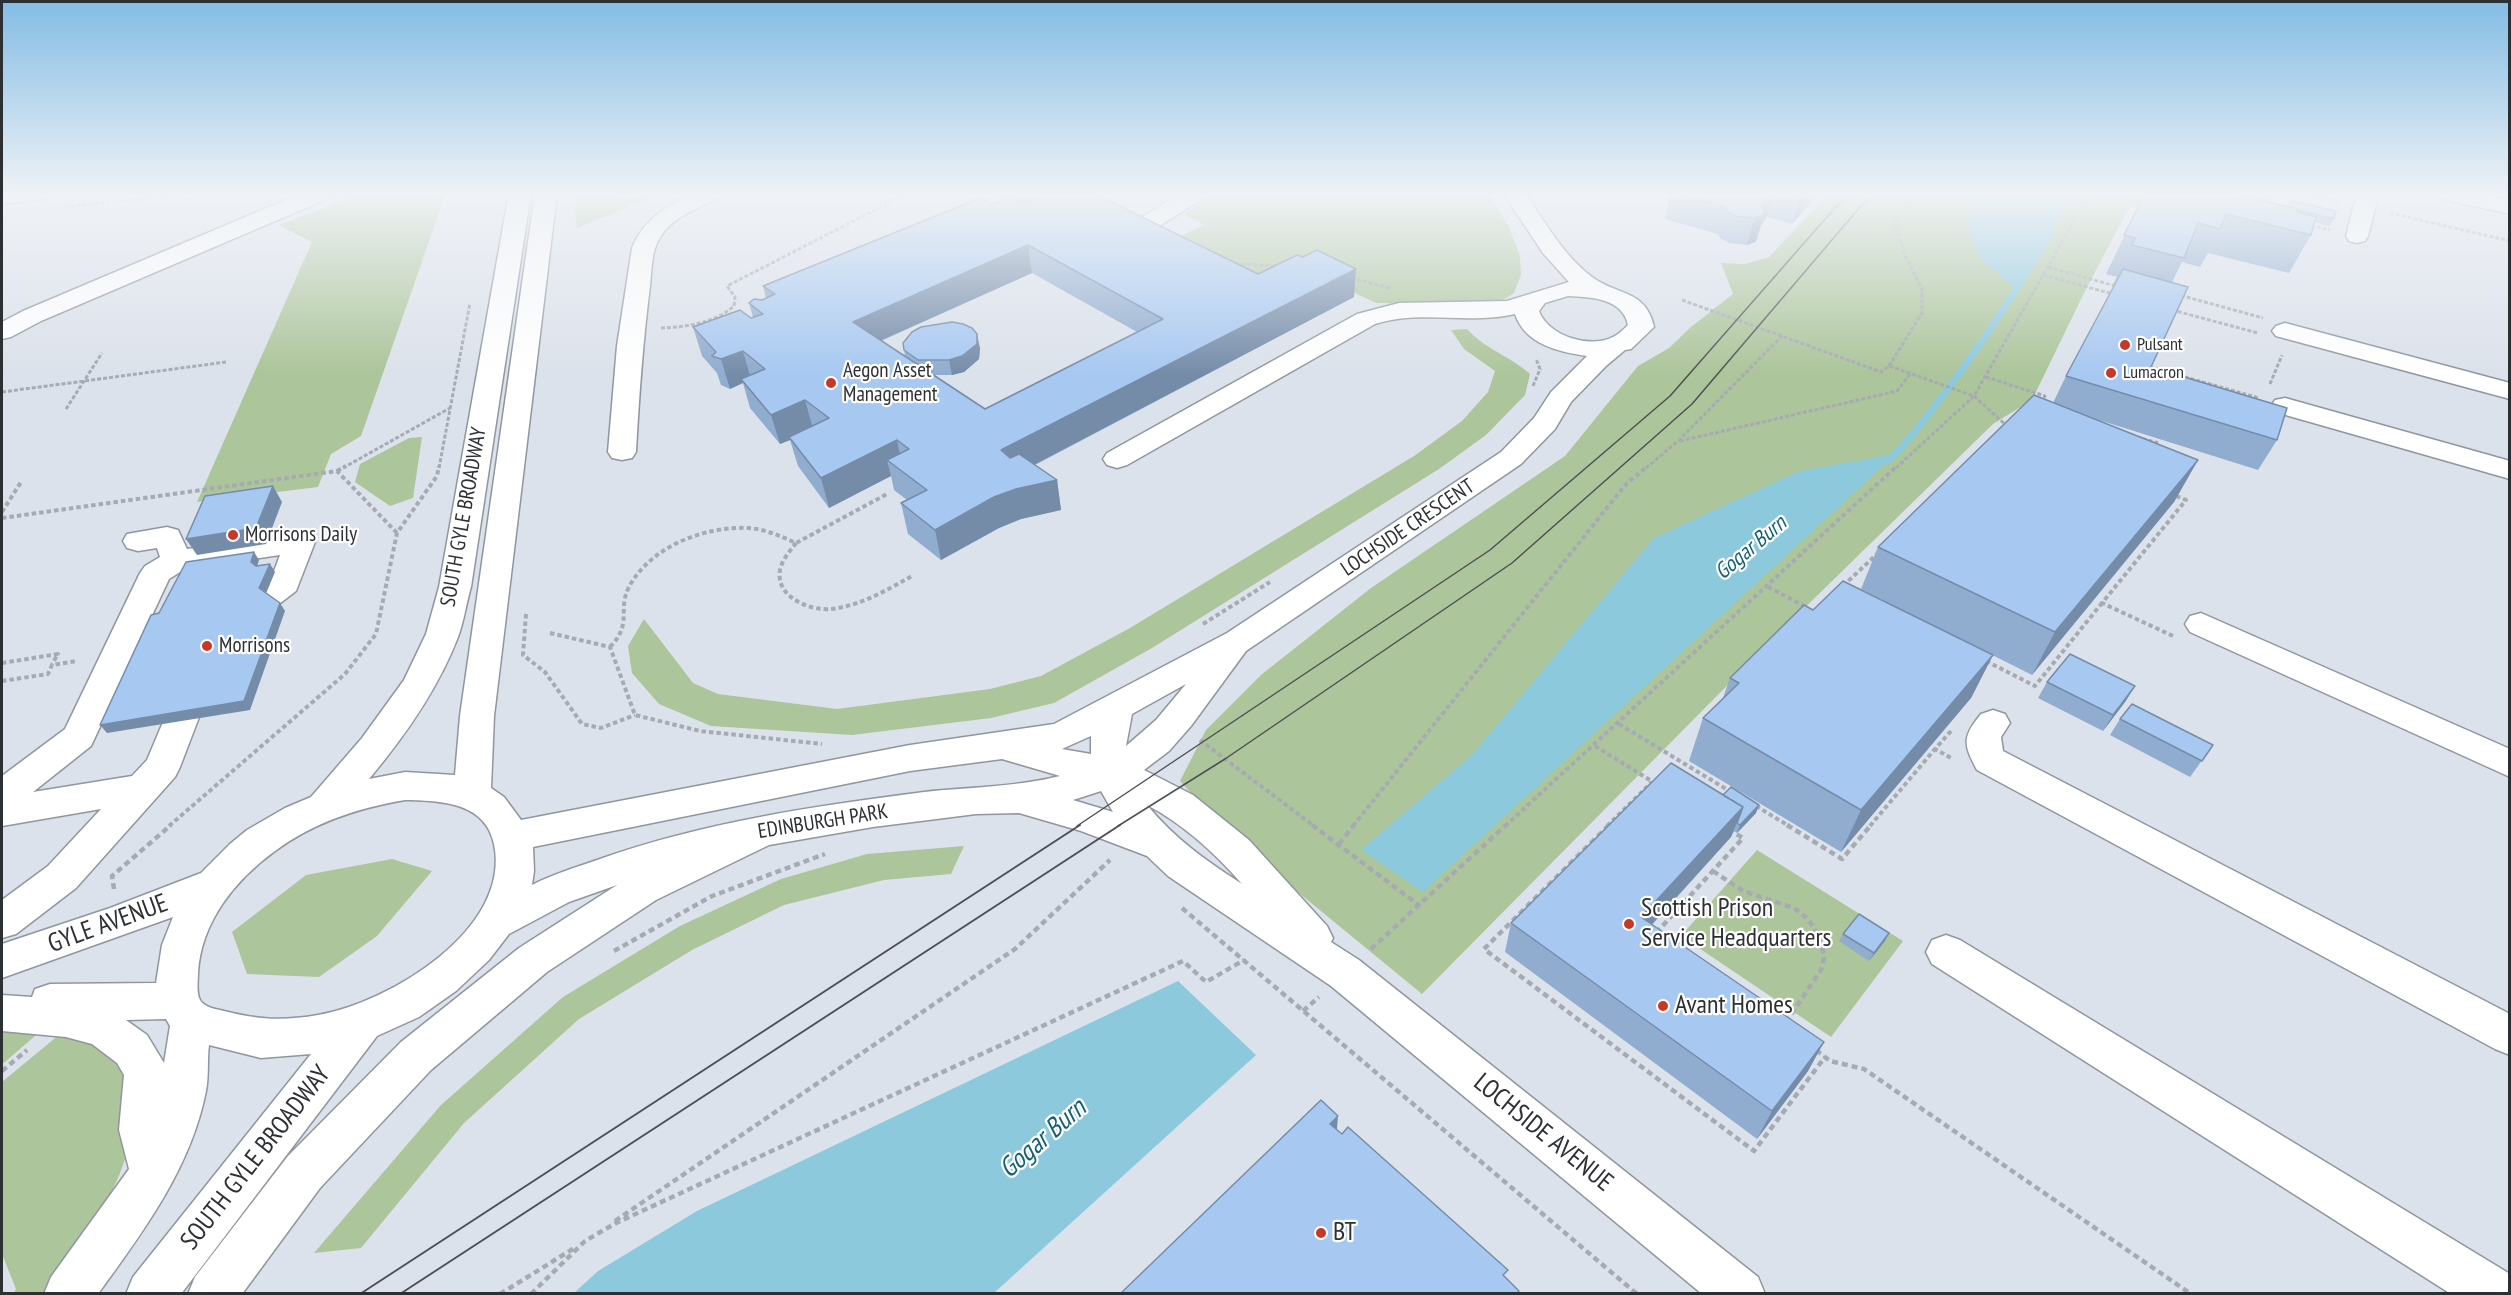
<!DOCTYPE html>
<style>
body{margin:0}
#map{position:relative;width:2511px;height:1295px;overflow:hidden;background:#dce2eb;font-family:"PT Sans Narrow",sans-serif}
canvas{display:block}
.frame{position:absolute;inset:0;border:3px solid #2d3033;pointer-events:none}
</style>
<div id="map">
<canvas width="2511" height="1295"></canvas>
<div class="frame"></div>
</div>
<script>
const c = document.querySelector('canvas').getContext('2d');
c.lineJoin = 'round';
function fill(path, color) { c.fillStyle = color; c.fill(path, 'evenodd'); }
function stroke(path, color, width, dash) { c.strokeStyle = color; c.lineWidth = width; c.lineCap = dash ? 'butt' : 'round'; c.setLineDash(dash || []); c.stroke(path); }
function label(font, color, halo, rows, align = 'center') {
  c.font = font + ' "PT Sans Narrow",sans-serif'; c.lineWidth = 4.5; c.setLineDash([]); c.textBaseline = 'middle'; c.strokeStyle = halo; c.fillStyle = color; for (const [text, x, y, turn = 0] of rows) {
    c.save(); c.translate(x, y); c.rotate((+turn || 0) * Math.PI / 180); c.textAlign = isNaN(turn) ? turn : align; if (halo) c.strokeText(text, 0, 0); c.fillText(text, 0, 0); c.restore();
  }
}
const green = new Path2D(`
 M364 193H446L361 436 331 454 318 487 197 502 312 242 278 225Z
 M578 193H619V199L657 195 577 228 575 211Z
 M1215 193H1488L1509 227 1520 256 1521 275 1514 293 1495 305 1376 303 1312 273 1256 300 1155 248 1204 225 1184 214Z
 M1826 193H2151L2146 210 2130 206 2085 291 2032 400 1993 424 1787 625 1422 994 1232 838 1180 781 1206 730 1261 675 1371 588 1565 456 1638 366 1669 348 1691 327 1733 294 1721 263 1745 264 1769 257 1828 194Z
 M1467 329C1485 349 1510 356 1530 374L1525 395 1486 435 1439 469 1152 648 1054 703 991 718 852 735 711 726 659 704 632 673 628 646 644 619 693 683 718 694 837 709 990 689 1041 676 1130 628 1414 456 1462 421 1488 392 1495 371 1464 349 1451 330Z
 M422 437 413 498 390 506 355 482 360 464 409 438Z
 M964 846 951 874 884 880 784 905 692 950 579 1019 464 1123 361 1248 314 1253 441 1105 563 997 680 926 781 879 867 854Z
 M1757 850 1903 941 1831 1037 1681 936Z
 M392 859 432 871 377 936 319 977 247 974 232 932 306 875Z
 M51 1022 5 1062 2 1064V1023Z
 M72 1024 133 1060C132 1087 134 1116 129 1143 120 1193 75 1252 46 1293H14L16 1289 2 1254V1082Z`);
const water = new Path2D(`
 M1975 193H2074L2017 290 1978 256 1967 224Z
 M1896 454 1423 892 1361 850 1472 755 1654 538 1800 471Z
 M1178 981 1256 1055 994 1293H574L598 1271 697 1211Z`);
const stream = new Path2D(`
 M1887 461C1908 443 1924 420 1941 398 1981 346 2016 291 2050 234`);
const pathFar2 = new Path2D(`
 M2302 193 2339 202
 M347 197 358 193
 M65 207 197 193
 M2390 213 2510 241
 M2311 225 2330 230
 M1235 264 1278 266
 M2048 267 2119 287
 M2043 275 2113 294
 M1351 278 1390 288
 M2182 298 2183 296 2263 318
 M1682 300 1881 372 1889 366 1974 396 2007 426
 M2172 310 2258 333
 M661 328C686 327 715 323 734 306L735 297 727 286 908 193
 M1889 366 1922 313V289L1906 257 1894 223 1912 193
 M2150 367 2259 398
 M1986 377 2045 396 2042 402
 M2270 384 2282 355
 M1533 386 1540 369 1536 359
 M2 392 226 362
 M66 409 102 353
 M2137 437 2159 443
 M1680 441 1897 391 1911 373
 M343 468 450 408
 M439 468 470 303
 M1646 468 1678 441 1782 336
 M1896 468 1974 396 2090 193`);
const pathFar1 = new Path2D(`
 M337 471 346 466
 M2 512 21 482
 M2 518 337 471 397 533
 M796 543C790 551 782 560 780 570 775 597 810 611 831 609 860 606 887 590 912 576
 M1843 586 1877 554
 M1768 587 1806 607
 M526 614 523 655 545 672 582 724 601 728 635 715
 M1203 624 1270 582
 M550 633 610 647 635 715 700 731 822 744
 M2173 636 2102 603 2186 500 2174 495
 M610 647C633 624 617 610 629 587 650 547 704 526 748 528 765 529 780 536 796 543L889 493
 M1986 661 2035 686 2102 603
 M2 663 58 654 52 664
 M2 681 48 674 52 665 77 661
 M1619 724 1731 792
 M1951 731 1935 749 1953 759
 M1200 740 1314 826
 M1595 746 1653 782
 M1756 806 1789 826
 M169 826 345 674 376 634 397 533 437 476 439 466
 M1353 826 1626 484 1648 466
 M1505 826 1897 466
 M1607 826 1652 782
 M1870 826 1935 749`);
const path = new Path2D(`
 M1312 825 1420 906
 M1609 825 1484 949 1754 1151 1825 1057
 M1787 825 1842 859 1871 825
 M1339 844 1354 825
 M1713 871 1743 891 1794 908 1809 920 1821 940 1824 958 1821 970 1786 1022
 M114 889 112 876 171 825
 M1182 908 1637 1294
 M1656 933 1743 838 1731 831
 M1371 949 1506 825
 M614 951 712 896 825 854
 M1303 1011 1319 997
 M1816 1050 1830 1061 1864 1069 2191 1294
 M2 1071 27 1050
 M615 1221 1015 949 1110 860
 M500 1294 576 1247
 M531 1294 585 1241 616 1223 1183 961 1206 982 1244 960`);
const minor = new Path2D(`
 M2 193H54L51 198 2 204Z
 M302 193H332L329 198 41 321 11 337 2 339V322L23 311Z
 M509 193H531L471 587C466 604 464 621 458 637 438 689 405 736 369 779L405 772 455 775 460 716 535 193H557L494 716 491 788 504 797 521 820 910 745 1054 724 1227 633 1501 452 1534 418 1551 392 1587 356C1558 352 1525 344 1515 314 1469 325 1421 309 1375 324L1127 465 1117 468 1107 465 1103 459 1107 453 1357 314 1399 303 1507 301 1569 282 1543 253 1503 193H1525C1545 222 1563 255 1592 277 1617 296 1646 289 1654 327L1631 349 1625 350 1606 366 1571 402 1555 429 1521 464 1246 651 1191 726 1169 751 1144 770 1193 795 1249 840 1327 926 1333 938 1331 942 1359 960 1758 1277 1765 1294H1702L1331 986 1168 876 1147 856 1081 831 1019 813 976 814 873 827 769 845 656 900 547 972 431 1070 320 1188 242 1294H188L195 1277 288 1156 401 1042 519 948 617 885 569 902 509 934 489 960 456 991 419 1017 377 1036 181 1294H126L133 1277 311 1054 261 1058 209 1045C207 1060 209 1076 206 1091 191 1168 143 1232 98 1294H44L51 1277 129 1169 119 1130 124 1075 117 1063 92 1044 66 1037 2 1031V995L32 997 35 989 50 984 156 983 162 945 173 917 2 978V944L110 908 201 873 230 844 247 830 285 808 311 797 362 738 404 680 426 634 439 587ZM1568 296C1590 297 1623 298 1628 325 1624 329 1618 335 1613 337 1590 349 1548 336 1539 311L1545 303ZM1186 684 1156 720 1126 746 1132 714ZM1091 736V754L1062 749ZM1002 759 1060 776C1015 787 970 787 924 792 815 806 704 822 600 859 577 867 553 874 532 885L534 871 533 847 910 771ZM1101 791 1113 812 1073 800 1098 792ZM405 800C439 801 485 801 494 844 512 929 389 1003 318 1015 283 1021 259 1020 224 1011 216 1009 205 1008 200 1000 196 993 198 981 198 973 201 922 235 880 275 851 314 822 358 808 405 800ZM1147 805C1183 824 1215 853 1242 884 1206 861 1174 838 1147 805ZM166 1019 170 1026 164 1063 147 1035 126 1020Z
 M693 193H721L718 198C698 208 673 217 661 236 651 250 652 269 650 286 643 341 639 396 636 452L632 458 622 460 612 458 608 452 617 346 632 248C643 220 667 206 693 193Z
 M1057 193H1085L1139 219 1181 193H1207L1204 198 1148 233 1140 235 1060 198Z
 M2357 193H2379L2368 236 2365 241 2357 243 2349 241 2346 236Z
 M2435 193H2476L2510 200V214L2438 198Z
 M2285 323 2510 383V399L2276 336 2272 331 2276 326Z
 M2285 398 2510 461V479L2275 412 2271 406 2275 400Z
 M167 527 178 530 187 549 300 532 311 535 315 542 296 591 245 630 234 633 223 630 218 622 223 614 271 579 280 555 185 569 169 579 91 746 33 792 132 776 147 760 185 670 197 666 209 670 214 678 180 767 175 777 76 888 16 934 2 938V900L48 866 101 809 2 826V776L65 729 140 573 145 566 160 557 157 548 138 551 127 548 123 541 127 534Z
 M2201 613 2510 749V777L2190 632 2185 624 2190 616Z
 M1993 710 2005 714 2010 723 2001 737 2003 751 2510 1014V1055L2495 1049 1977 770C1963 744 1962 737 1981 714Z
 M1946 935 1960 940 2510 1274V1294H2451L1932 964 1926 952 1932 940Z`);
const tramFar1 = new Path2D(`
 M1077 826 1490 550 1670 396 1848 193
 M1118 826 1225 759 1512 563 1692 404 1872 193`);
const tram = new Path2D(`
 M360 1294 1080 825
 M400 1294 1120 825`);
const wall = new Path2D(`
 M1021 193 1258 274 1303 257 1356 269 1354 297 1035 465 1057 480 1061 510 1021 519 999 528 941 560 908 534 901 503 907 500 894 490 891 476 829 508 798 466 790 440 780 444 750 408 743 383 730 389 721 385 717 373 702 356 693 327 753 317 749 303 766 298 763 286 992 204 1022 201ZM1032 273 1137 332 985 409 934 375H952L964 372 979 359 980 349 977 334 903 343 905 356 881 341Z
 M1670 193H1819L1792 224 1767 217 1761 225 1755 242 1747 245 1729 243 1720 238 1718 234 1665 219Z
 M2145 193H2276L2267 201 2289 206 2292 201 2334 219 2329 226 2314 222 2311 235 2289 273 2208 253 2200 267 2182 262 2172 282 2151 367 2277 440 2258 470 2083 415 2198 460 2174 502 2032 675 1861 589 1878 547 2053 403 2066 376 2115 284H2113L2117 277 2106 274Z
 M1993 655 1971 698 1841 852 1689 761 1703 718 1723 698 1730 678Z
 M2047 682 2135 686 2125 702 2103 731 2038 698Z
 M2120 719 2213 745 2190 777 2110 735Z
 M1723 795 1756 813 1737 833 1734 831 1731 837 1652 925 1824 1042 1808 1071 1757 1139 1505 952 1511 923Z
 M1889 933 1885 941 1869 961 1839 941 1843 934Z`);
const shadedWall = new Path2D(`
 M1772 193H1774L1767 217 1761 225 1757 239 1755 242 1747 245 1754 218 1761 206Z
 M1804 193H1819L1792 224 1800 197Z
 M2268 193H2276L2260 206Z
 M1028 245 1032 273 859 350 853 322Z
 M1356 269 1354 297 1005 480 1001 450Z
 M977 334 980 349 979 359 964 372 952 375 949 360Z
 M743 351 751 380 741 379 743 383 730 389 721 359Z
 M805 400 813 429 789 437 790 440 780 444 771 415Z
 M897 440 903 470 887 460 891 476 829 508 821 478Z
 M2198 460 2174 502 2032 675 2055 632Z
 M1057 480 1061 510 1021 519 999 528 941 560 935 530 994 497 1016 489Z
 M273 486 282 502 266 544 197 555 186 539Z
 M254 552 259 560 256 570 251 562Z
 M270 564 275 572 265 596 259 588Z
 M280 603 285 611 250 710 107 733 100 725Z
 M1993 655 1971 698 1841 852 1861 810Z
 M2135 686 2125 702 2103 731 2113 715Z
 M1759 805 1756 813 1737 833 1740 825Z
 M1743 807 1731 837 1631 947 1641 917Z
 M1889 933 1885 941 1869 961 1874 953Z
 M1824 1042 1808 1071 1757 1139 1772 1111Z
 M1338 1116 1335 1154 1330 1124Z`);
const building = new Path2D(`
 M1021 193H1093L1258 274 1297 255 1303 257 1317 250 1356 269 1001 450 1010 458 1019 454 1057 480 1016 489 994 497 935 530 901 503 927 490 887 460 909 449 897 440 821 478 789 437 829 418 805 400 771 415 741 379 765 369 743 351 721 359 712 356 716 352 693 327 740 310 751 318 763 314 749 303 754 299 762 300 775 294 763 286 980 198 992 204 1000 202V197L1011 195 1025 203 1034 199ZM1028 245 1163 319 985 409 853 322Z
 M1672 193H1772L1761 206 1764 212 1763 215 1754 218 1736 216 1727 211 1725 207Z
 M1785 193H1804L1800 197Z
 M2145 193H2231L2298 209 2297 212 2316 217 2311 235 2226 214 2220 229 2198 223 2184 258 2132 245 2135 238 2124 235Z
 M2292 201 2336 211 2334 219 2297 210 2298 209 2290 207Z
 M2123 269 2188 287 2151 367 2287 408 2277 440 2066 376Z
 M952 322 963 324 972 328 977 334V344L962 356 949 360H918L904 350 903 343 912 332 921 327Z
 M2034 395 2198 460 2055 632 1878 547Z
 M273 486 256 528 186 539 205 496Z
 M254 552 251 562 256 566 270 564 259 588 280 603 244 701 100 725 151 615 159 613 186 562Z
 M1843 581 1993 655 1861 810 1703 718 1739 683 1730 678 1804 605 1813 610Z
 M2070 654 2135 686 2113 715 2047 682Z
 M2132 704 2213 745 2202 761 2120 719Z
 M1671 763 1743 807 1641 917 1824 1042 1772 1111 1511 923Z
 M1731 787 1759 805 1740 825 1737 823 1743 807 1723 795Z
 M1859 914 1889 933 1874 953 1843 934Z
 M1321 1100 1338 1116 1330 1124 1342 1134 1348 1127 1508 1270 1503 1275 1519 1291 1517 1293H1121Z`);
const markers = [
 [2125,345,6,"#c63929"],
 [2111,373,6,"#c63929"],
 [831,383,6,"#c63929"],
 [233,535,6,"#c63929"],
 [207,646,6,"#c63929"],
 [1629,924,6,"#c63929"],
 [1663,1006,6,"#c63929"],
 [1321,1233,6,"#c63929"]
];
const farPoinames = [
 ["Pulsant",2137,345],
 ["Lumacron",2123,373]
];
const poiNames = [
 ["Aegon Asset",843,371],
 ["Management",843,395],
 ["Morrisons Daily",245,535],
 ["Morrisons",219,646]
];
const streetNames = [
 ["SOUTH GYLE BROADWAY",464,517,-80],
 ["LOCHSIDE CRESCENT",1408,528,-34],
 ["EDINBURGH PARK",823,822,-9]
];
const waterNames = [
 ["Gogar Burn",1751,548,-40]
];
const nearPoinames = [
 ["Scottish Prison",1641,909],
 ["Service Headquarters",1641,939],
 ["Avant Homes",1675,1006],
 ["BT",1333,1233]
];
const nearStreetnames = [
 ["GYLE AVENUE",108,924,-20],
 ["LOCHSIDE AVENUE",1543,1133,39],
 ["SOUTH GYLE BROADWAY",256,1158,-52]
];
const nearWaternames = [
 ["Gogar Burn",1043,1139,-41]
];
fill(green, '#acc59a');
fill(water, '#8cc9dd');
stroke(stream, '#8cc9dd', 7);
stroke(minor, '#90969e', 3);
stroke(pathFar2, '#a6abb3', 3, [4, 2]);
stroke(pathFar1, '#a6abb3', 4, [4.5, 3]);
stroke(path, '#a6abb3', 4.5, [6, 4]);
fill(minor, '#fff');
stroke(tramFar1, '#4d5054', 1.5);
stroke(tram, '#4d5054', 2);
fill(wall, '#90accf');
fill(shadedWall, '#758ca9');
fill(building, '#a7c8f1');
stroke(building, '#758ca9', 1.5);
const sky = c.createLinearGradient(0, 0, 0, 374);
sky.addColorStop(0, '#83bce4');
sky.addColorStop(0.52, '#eff2f6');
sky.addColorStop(1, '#eff2f600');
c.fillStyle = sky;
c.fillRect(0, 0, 2511, 374);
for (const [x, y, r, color] of markers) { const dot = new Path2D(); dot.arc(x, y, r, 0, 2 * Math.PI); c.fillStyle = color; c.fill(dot); stroke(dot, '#fff', 2); }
label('18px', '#2d3033', '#fff', farPoinames, 'left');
label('21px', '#2d3033', '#fff', poiNames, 'left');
label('21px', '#2d3033', '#fff', streetNames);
label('italic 22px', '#116176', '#fff', waterNames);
label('26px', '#2d3033', '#fff', nearPoinames, 'left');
label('26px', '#2d3033', '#fff', nearStreetnames);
label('italic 27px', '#116176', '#fff', nearWaternames);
</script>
